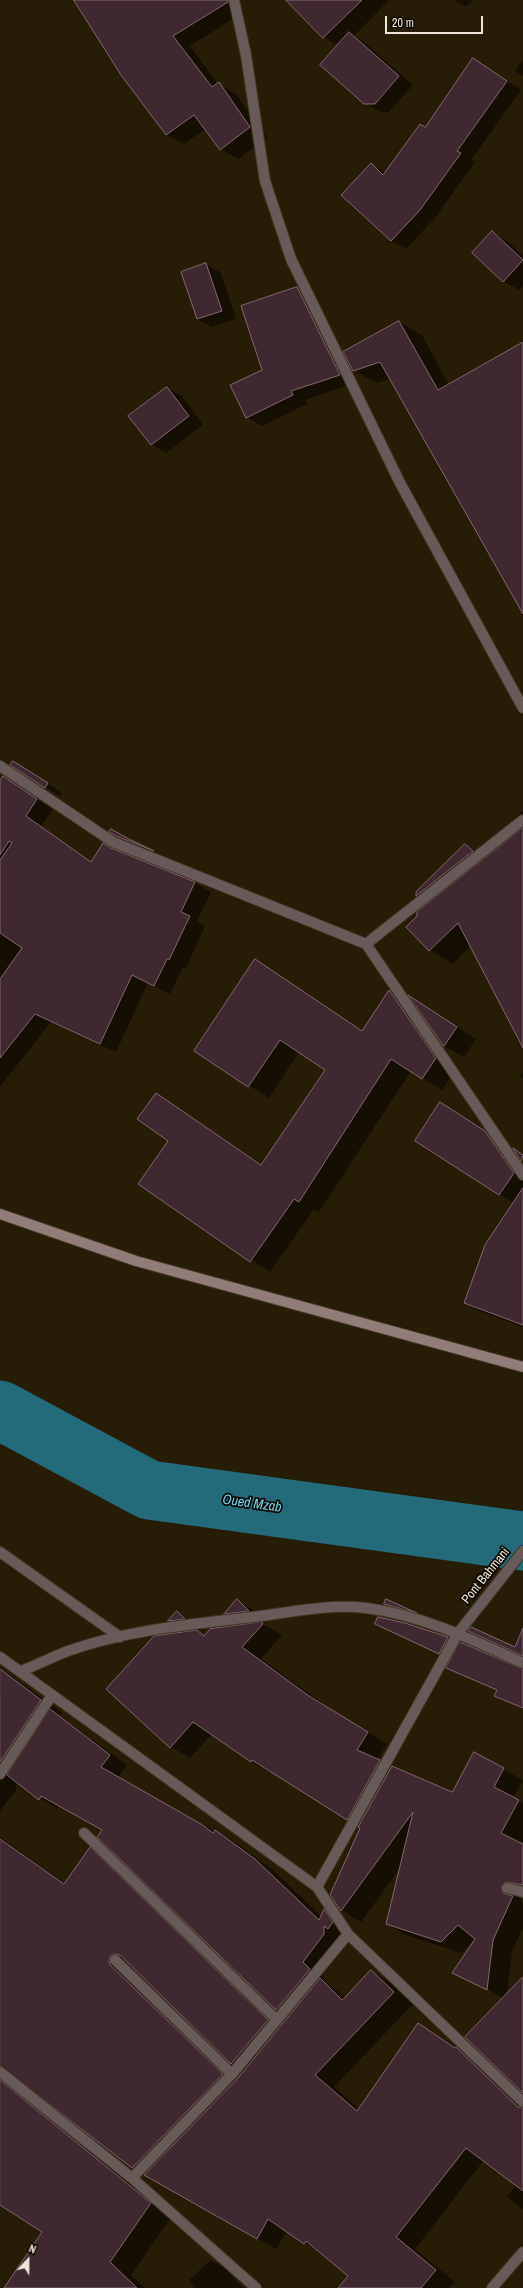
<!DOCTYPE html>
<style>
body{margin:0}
#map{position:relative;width:523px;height:2288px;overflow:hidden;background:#271c06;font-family:"Archivo Narrow",sans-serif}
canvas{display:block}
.north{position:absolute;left:8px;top:2240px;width:40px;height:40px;-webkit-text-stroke:3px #0c0802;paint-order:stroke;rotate:22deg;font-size:11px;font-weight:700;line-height:16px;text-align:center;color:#eee7d9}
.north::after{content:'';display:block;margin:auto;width:14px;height:18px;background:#eee7d9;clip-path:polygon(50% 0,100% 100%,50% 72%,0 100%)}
.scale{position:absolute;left:385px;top:16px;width:98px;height:18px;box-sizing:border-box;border:2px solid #eee7d9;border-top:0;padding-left:5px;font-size:12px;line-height:14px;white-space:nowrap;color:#eee7d9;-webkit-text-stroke:3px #0c0802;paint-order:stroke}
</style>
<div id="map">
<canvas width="523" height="2288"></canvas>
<div class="north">N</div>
<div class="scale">20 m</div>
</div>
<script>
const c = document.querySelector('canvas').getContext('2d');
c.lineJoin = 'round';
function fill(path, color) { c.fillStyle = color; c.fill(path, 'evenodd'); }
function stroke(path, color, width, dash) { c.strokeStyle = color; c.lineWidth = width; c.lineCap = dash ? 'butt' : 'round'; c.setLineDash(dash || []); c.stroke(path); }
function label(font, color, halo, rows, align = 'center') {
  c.font = font + ' "Archivo Narrow",sans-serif'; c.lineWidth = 3.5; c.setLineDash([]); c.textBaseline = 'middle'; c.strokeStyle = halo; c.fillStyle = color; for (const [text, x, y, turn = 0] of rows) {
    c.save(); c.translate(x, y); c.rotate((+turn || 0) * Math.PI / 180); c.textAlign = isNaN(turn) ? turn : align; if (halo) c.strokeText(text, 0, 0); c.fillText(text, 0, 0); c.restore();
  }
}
const shadow = new Path2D(`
 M75 0H233L244 12 190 46 218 84 236 94 267 137 238 159 221 149 205 129 184 144 166 134Z
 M297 0H389L354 36 364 42 413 85 389 112H380L365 103 338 46 324 37Z
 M454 0H474L466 7Z
 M473 59 521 90 471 160 475 162 435 218 406 249 392 241 342 195 371 164 386 173 425 128Z
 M523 60V76L515 71Z
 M492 232 507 241 523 256V285L519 290 504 281 474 253Z
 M206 264 221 273 236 319 212 327 197 319Z
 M297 288 312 296 354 383 305 400 307 404 262 426 247 417Z
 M399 322 422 335 449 385 523 343V612L391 379 376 383 354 370Z
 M167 388 182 396 203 425 166 453 151 444Z
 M14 762 62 793 60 796 45 787Z
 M3 777 53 809 41 826 92 862 113 850 195 883 211 892 197 921 205 926 186 968 183 967 170 994 148 983 116 1052 51 1022 0 1087V782Z
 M523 810V829L511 822Z
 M112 830 156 854 129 842Z
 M523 830V1043L471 945 453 964 430 950 407 927 430 903 417 895V893L465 845 487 858Z
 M255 961 363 1031 390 991 409 1003 455 1070 442 1090 411 1071 319 1212 314 1209 270 1272 139 1184 170 1141 156 1094 263 1165 327 1069 299 1052 269 1098 195 1051Z
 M412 998 476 1039 464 1057 444 1046Z
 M523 1072V1079L520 1075Z
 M441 1103 500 1140 523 1175V1327L479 1311 465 1303 514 1203 417 1141Z
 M387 1600 417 1613 426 1619 399 1612 385 1604Z
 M237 1601 257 1612 268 1622 261 1623 282 1635 261 1659 329 1708 387 1744 377 1760 452 1793 474 1753 523 1780 513 1798 523 1803V1894L520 1898 523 1903V1928L512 1951 507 1994 523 1995V2092L504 1998 454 1972 477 1937 461 1953 406 1935 387 1924 401 1867 361 1922 341 1910 331 1895 361 1827 360 1826 272 1771 271 1773 251 1762 212 1734 190 1758 171 1747 189 1632 170 1621 177 1613 196 1624 203 1630 196 1631 205 1636 246 1625 225 1614Z
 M385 1619 448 1638 460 1645 523 1670V1709L496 1695 497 1691 448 1667 452 1660 376 1624Z
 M469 1631 523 1651V1657L484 1639Z
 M0 1668 62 1713 60 1716 127 1765 118 1778 233 1841 273 1870 322 1917 325 1911 342 1921 350 1933 320 1973 327 1980 325 1982 346 1997 371 1971 390 1982 413 2004 334 2087 359 2109 418 2024 476 2059 523 2105V2209L507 2197 516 2185 484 2160 415 2249 455 2282 449 2288H339L350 2276 324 2255 287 2231 276 2249 133 2167 20 2078 15 2083 172 2216 131 2275 145 2288H23L43 2232 0 2194V1837L65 1883 90 1849 111 1861 281 2026 289 2017 277 2010 98 1837 103 1830 59 1805 57 1809 17 1782 16 1790 0 1811ZM133 1967 232 2064 244 2071 237 2080 132 1978 130 1974Z
 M211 2260 226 2269 243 2288H196L189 2280Z`);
const river = new Path2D(`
 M0 1410 149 1490 523 1541`);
const building = new Path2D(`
 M74 0H228V2L173 36 212 87 219 82 250 127 220 150 194 115 166 135 121 75Z
 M286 0H362L323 38Z
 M349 32 399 76 375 104H364L320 65Z
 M473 58 507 81 457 151 461 153 420 210 391 241 341 195 371 163 383 175 420 124 425 127Z
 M492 231 523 260 503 282 472 253Z
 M206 263 222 311 197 319 181 272Z
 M297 287 340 375 291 391 293 395 246 418 230 385 262 370 241 306Z
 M399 321 438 390 523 342V614L380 362 353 371 343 352Z
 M167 387 189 416 151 445 128 416Z
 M13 761 48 783 45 788 10 765Z
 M3 776 37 799 26 816 91 862 103 843 111 848 195 882 181 912 190 916 169 960 167 959 154 986 132 975 100 1044 35 1014 0 1058V979L22 948 0 933V860L12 843 9 841 0 855V781Z
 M523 828V1048L458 923 429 951 406 927 417 916V912Z
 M111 829 129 839 154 851 116 836 109 832Z
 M465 844 473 851 416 896V892Z
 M255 959 362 1031 389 990 436 1058 422 1079 391 1059 299 1202 294 1199 250 1262 138 1184 168 1141 137 1119 156 1093 261 1165 325 1070 280 1040 248 1087 194 1051Z
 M408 995 457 1027 444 1046Z
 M440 1102 485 1131 514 1173 499 1195 415 1141Z
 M513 1148 523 1155 521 1161Z
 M523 1188V1325L464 1303 485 1245Z
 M237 1599 249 1611 224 1614Z
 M386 1599 417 1613 384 1604Z
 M177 1611 185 1619 168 1621Z
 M378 1617 405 1623 448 1637 439 1654 375 1624Z
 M262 1622 263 1624 242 1647 309 1696 368 1732 357 1750 380 1760 347 1820 252 1760 251 1762 193 1722 170 1748 106 1689 154 1636 197 1630 204 1636 210 1629Z
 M471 1627 515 1647 523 1628V1656L468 1631Z
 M460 1642 523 1669V1708L494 1696 497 1690 446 1668Z
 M0 1669 41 1700 0 1762Z
 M50 1709 110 1755 101 1767 201 1824 213 1833 215 1830 255 1859 319 1920 324 1909 333 1922 328 1929 324 1926V1934L303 1962 310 1969 276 2010 97 1837 102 1830 41 1796 39 1800 7 1775Z
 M474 1752 504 1768 494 1787 519 1800 501 1833 523 1844V1885L506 1882 501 1887 503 1893 513 1896 493 1940 487 1990 452 1973 475 1939 458 1925 441 1942 386 1924 413 1812 341 1911 330 1895 360 1828 358 1827 392 1766 452 1792Z
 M0 1839 64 1884 90 1847 268 2020 231 2064 120 1955 114 1954 110 1956 109 1961 110 1965 223 2074 132 2168 0 2066Z
 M371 1970 394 1992 315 2075 357 2111 418 2023 455 2048 456 2047 518 2107 523 2108V2191L466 2148 396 2237 436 2270 421 2288H338L348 2276 306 2241 304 2244 268 2219 257 2239 144 2175 237 2079 320 1978 342 2000Z
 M523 1977V2093L465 2037Z
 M0 2080 151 2203 110 2262 137 2288H4L42 2232 0 2205Z`);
const street = new Path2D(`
 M234 0 246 55 265 181 291 259 400 483 523 708
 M0 766 113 842 366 944 523 1175
 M366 944 523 820
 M523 1551 458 1633 317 1887 348 1934 523 2102
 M0 1552 120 1637
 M0 1657 317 1887
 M21 1671C37 1665 52 1657 68 1651 129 1629 197 1624 261 1616 295 1611 332 1604 366 1608 422 1615 473 1640 523 1663
 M0 1774 52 1695
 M84 1833 277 2020
 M507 1888 523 1892
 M115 1960 232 2074
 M0 2072 132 2178 256 2288
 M132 2178 232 2074 348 1934
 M492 2288 523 2252`);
const secondary = new Path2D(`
 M0 1214 136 1261 523 1367`);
const streetNames = [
 ["Pont Bahmani",486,1576,-51]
];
const waterNames = [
 ["Oued Mzab",252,1504,8]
];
fill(shadow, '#0007');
stroke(river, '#236a7b', 59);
fill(building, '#402831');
stroke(building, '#836670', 1);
stroke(street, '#433824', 12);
stroke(secondary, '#433824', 12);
stroke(street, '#685a58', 10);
stroke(secondary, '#927c79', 10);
label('13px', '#eee7d9', '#0c0802', streetNames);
label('italic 14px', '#6dd4ef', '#0c0802', waterNames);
</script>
